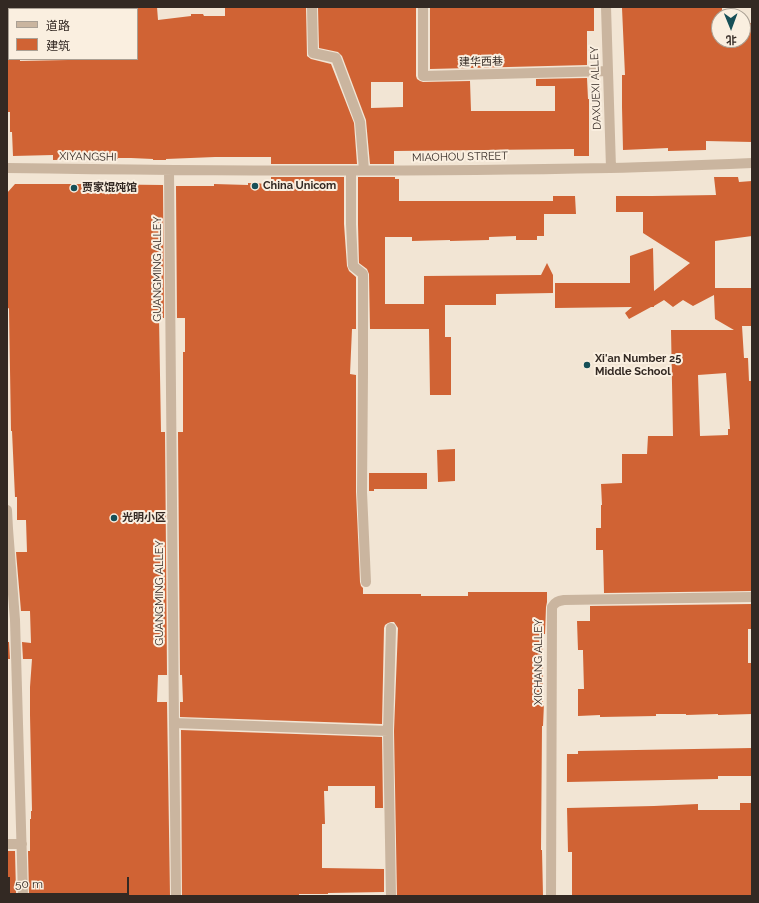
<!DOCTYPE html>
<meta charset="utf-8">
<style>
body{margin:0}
#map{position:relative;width:759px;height:903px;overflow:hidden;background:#f2e5d4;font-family:Raleway,"Noto Sans SC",sans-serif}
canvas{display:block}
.frame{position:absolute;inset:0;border:8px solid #332923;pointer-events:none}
.legend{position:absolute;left:8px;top:8px;width:130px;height:52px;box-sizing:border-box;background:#faefe0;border:1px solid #aaa094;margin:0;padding:5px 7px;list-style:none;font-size:12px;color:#332923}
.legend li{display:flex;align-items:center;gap:8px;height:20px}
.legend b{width:20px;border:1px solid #aaa094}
.north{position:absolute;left:711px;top:8px;width:40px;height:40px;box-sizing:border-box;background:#faefe0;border:1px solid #aaa094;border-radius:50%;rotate:179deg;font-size:11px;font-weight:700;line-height:16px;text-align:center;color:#332923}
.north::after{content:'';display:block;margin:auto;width:14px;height:18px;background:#174f57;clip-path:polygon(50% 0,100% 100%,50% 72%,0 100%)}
.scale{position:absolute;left:8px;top:877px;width:121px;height:18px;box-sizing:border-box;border:2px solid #332923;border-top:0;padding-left:5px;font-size:12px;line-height:14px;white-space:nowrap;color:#332923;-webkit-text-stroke:3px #faefe0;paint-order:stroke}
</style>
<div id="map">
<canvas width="759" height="903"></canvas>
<div class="frame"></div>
<ul class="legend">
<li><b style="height:5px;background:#cab59f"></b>道路</li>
<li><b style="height:11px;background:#d06334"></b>建筑</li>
</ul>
<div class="north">北</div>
<div class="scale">50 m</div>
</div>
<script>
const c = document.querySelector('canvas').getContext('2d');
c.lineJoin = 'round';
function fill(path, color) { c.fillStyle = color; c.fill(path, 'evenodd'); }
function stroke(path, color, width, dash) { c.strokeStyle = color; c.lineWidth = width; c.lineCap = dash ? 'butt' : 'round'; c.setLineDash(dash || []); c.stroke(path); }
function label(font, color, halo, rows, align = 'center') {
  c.font = font + ' Raleway,"Noto Sans SC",sans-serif'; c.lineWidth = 4; c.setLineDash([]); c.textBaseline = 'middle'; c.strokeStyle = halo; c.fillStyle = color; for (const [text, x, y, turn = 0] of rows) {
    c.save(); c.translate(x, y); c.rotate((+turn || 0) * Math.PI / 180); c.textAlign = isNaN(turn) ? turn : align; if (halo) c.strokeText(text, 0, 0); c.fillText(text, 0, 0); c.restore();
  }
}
const building = new Path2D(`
 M137 7H157L158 20 191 16V14H203L204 16H225V7H306L307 56 311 59 331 64 354 123 357 164H271V157H215L166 159V160H153V159L131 158H118V159L53 160V155L13 156 12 132H10V112H7V59H20V61L68 60V59H137Z
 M318 7H416V76L417 79 420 81 423 82 470 81 471 111H555V86H536V79L587 78 588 99H589V156H574V149L394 151V164H370L366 120 342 56 338 52 319 48ZM371 82H403V107L371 108Z
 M430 7 444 8V7H594V31H587V65L430 69Z
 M722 7V16H719V40H743V23H752V142L706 141V150L668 151V148L623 150 622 107V75H625L622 8Z
 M271 177H344V224L347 266 349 271 356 277V329H352L350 374 356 375V492L360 582 361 586 363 588V594H421V596H468V592H547V602L546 607 545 634H542L543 703H544L543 726H542L541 850H542L543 896H397L394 731 398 628 394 622H391L388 623 385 625 384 628 382 724 180 717V702H183L182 675H180L178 432H183V352H185V318H177L176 186H214V184L248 185V183L271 184Z
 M358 177H395V179H399V201H553V196H575L576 214H544V236H537V240H516V236L489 237V240L450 241V240L412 241V237H385V304H424V276L541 275 547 263 553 275V293L496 294V305H445V337H451V395H430L429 329H370L369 274 367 269 359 263 358 224Z
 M714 177H738L739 182 752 181V236L715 241V288H752V326H742L744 358H748L749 381H752V591L604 593 603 550H596V528H601V505H602L601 484 622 483V454H647L648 436H673L671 330H734L715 319 714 295 693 306 683 300 673 307 664 300 654 306V307H651L629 319 625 313 632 307 555 308V283H630V256L653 248 654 291 690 263 643 233V212H616V196H652L716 195ZM726 373 730 429H728V435L700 436 698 375Z
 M15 184H77L163 185 164 318H159L161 432H165L167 675H158L157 702H167L170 896H32V893H29L28 851H30V819H31V811H32L30 715V687L32 659H23L22 642 31 643 30 611H21L16 552H27L26 520H17V497H15L12 431H11L9 308 7 309V193Z
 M455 449V481L438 482 437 450Z
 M369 473H427V489H374V491H369Z
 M752 604V629H748V663H752V714L718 715V714L686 715V714H656V716L600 717V715L578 716V689H584L583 653V650H578L577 621H590V606Z
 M7 642H9L10 659H7Z
 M181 730 382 737 383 808H375V786H328V791H324L325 824H322V868L384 869V892L328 893V894H299V895L272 896H182Z
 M752 748V776H718V779L567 782V754H578V751Z
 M740 803H752V896H572V852H568L567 808 654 806 698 804V810H740Z
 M7 851H15L16 893H7Z`);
const minor = new Path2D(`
 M312 7 313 53 336 58 360 122 364 170
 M423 7V76L608 71
 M606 7 611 168
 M7 168C208 171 409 172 610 168 657 167 705 165 752 163
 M169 171 174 723 176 896
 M351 171V224L353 266 363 274V373L362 492 366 582
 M7 510 8 529 15 620 23 896
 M174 723 388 731
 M7 844H22
 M391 896 388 731 391 628
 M551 896 552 607C555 602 558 601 564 600L752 597`);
const markers = [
 [255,186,4,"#174f57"],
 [74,188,4,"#174f57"],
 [587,365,4,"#174f57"],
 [114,518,4,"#174f57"]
];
const streetNames = [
 ["建华西巷",481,62,-1],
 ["DAXUEXI ALLEY",596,88,-92],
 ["XIYANGSHI",88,157,1],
 ["MIAOHOU STREET",460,157,-1],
 ["GUANGMING ALLEY",158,269,-90],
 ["GUANGMING ALLEY",160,593,-90],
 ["XICHANG ALLEY",539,662,-90]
];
const poiNames = [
 ["China Unicom",263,186],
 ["贾家馄饨馆",82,188],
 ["Xi'an Number 25",595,359],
 ["Middle School",595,372],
 ["光明小区",122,518]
];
fill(building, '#d06334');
stroke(minor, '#cab59f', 10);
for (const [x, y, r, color] of markers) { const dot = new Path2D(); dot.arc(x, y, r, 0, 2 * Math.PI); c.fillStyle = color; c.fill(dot); stroke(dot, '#faefe0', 1.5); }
label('11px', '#332923', '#faefe0', streetNames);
label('bold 11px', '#332923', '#faefe0', poiNames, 'left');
</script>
